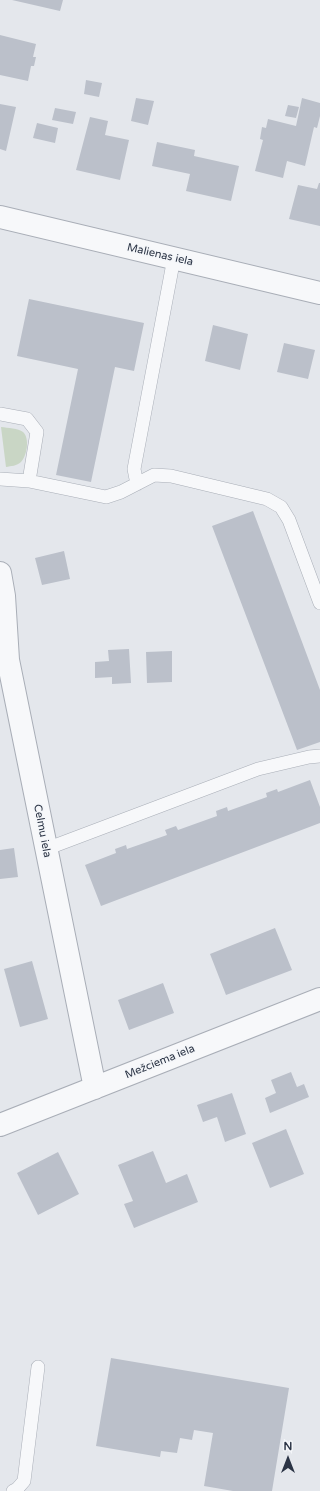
<!DOCTYPE html>
<meta charset="utf-8">
<style>
body{margin:0}
#map{position:relative;width:320px;height:1491px;overflow:hidden;background:#e4e7ec;font-family:"Varela Round",sans-serif}
canvas{display:block}
.north{position:absolute;left:268px;top:1439px;width:40px;height:40px;-webkit-text-stroke:3px #f4f6f9;paint-order:stroke;rotate:0deg;font-size:11px;font-weight:700;line-height:16px;text-align:center;color:#2b3445}
.north::after{content:'';display:block;margin:auto;width:14px;height:18px;background:#2b3445;clip-path:polygon(50% 0,100% 100%,50% 72%,0 100%)}
</style>
<div id="map">
<canvas width="320" height="1491"></canvas>
<div class="north">N</div>
</div>
<script>
const c = document.querySelector('canvas').getContext('2d');
c.lineJoin = 'round';
function fill(path, color) { c.fillStyle = color; c.fill(path, 'evenodd'); }
function stroke(path, color, width, dash) { c.strokeStyle = color; c.lineWidth = width; c.lineCap = dash ? 'butt' : 'round'; c.setLineDash(dash || []); c.stroke(path); }
function label(font, color, halo, rows, align = 'center') {
  c.font = font + ' "Varela Round",sans-serif'; c.lineWidth = 3; c.setLineDash([]); c.textBaseline = 'middle'; c.strokeStyle = halo; c.fillStyle = color; for (const [text, x, y, turn = 0] of rows) {
    c.save(); c.translate(x, y); c.rotate((+turn || 0) * Math.PI / 180); c.textAlign = isNaN(turn) ? turn : align; if (halo) c.strokeText(text, 0, 0); c.fillText(text, 0, 0); c.restore();
  }
}
const green = new Path2D(`
 M1 427C8 428 18 428 23 432 30 438 27 456 21 462 17 466 11 466 6 467Z`);
const building = new Path2D(`
 M12 0H63L60 11Z
 M0 35 36 44 33 57H36L34 66H31L28 81 0 75Z
 M86 80 102 83 99 97 84 94Z
 M136 98 154 101 148 125 131 121Z
 M302 98 320 103V116L317 128 314 127 305 166 287 161 283 178 255 171 263 140 260 139 262 127 266 128 268 119 296 126Z
 M0 104 16 107 6 151 0 149Z
 M288 105 299 107 296 118 285 116Z
 M55 108 76 112 73 124 52 120Z
 M90 117 108 121 105 135 129 140 120 180 76 170Z
 M37 123 58 128 55 143 33 138Z
 M157 142 195 150 194 156 239 166 231 201 186 191 190 174 152 166Z
 M319 183H320V226L289 219 298 185 317 189Z
 M29 299 144 323 134 371 115 367 91 482 56 475 78 369 17 356Z
 M213 325 248 334 240 370 205 361Z
 M284 343 315 350 308 379 277 372Z
 M253 511 320 690V742L297 750 212 526Z
 M64 551 70 579 42 585 35 558Z
 M129 649 131 683 112 684V677L95 678V662L109 661 108 650Z
 M172 651V682L147 683 146 652Z
 M310 780 320 807V823L101 906 85 865 116 853 115 849 126 845 127 849 167 835 165 830 176 826 178 830 217 816 216 811 227 807 228 811 267 797 266 793 277 789 278 792Z
 M14 848 18 877 0 879V850Z
 M275 928 292 970 226 995 210 954Z
 M32 961 48 1019 20 1027 4 969Z
 M163 983 174 1013 129 1030 118 1000Z
 M291 1072 297 1087 304 1084 309 1097 270 1113 265 1098 276 1093 271 1080Z
 M232 1093 246 1134 225 1142 217 1117 203 1122 197 1105Z
 M286 1129 304 1174 270 1188 252 1143Z
 M153 1151 166 1183 187 1174 198 1202 134 1228 124 1204 133 1201 118 1165Z
 M58 1152 79 1194 38 1215 17 1173Z
 M111 1358 289 1388 272 1491H233L204 1486 213 1433 194 1430 192 1440 180 1438 177 1453 161 1451 160 1457 96 1446Z`);
const service = new Path2D(`
 M0 414 27 419 37 432 29 481
 M0 479 29 481 106 497 121 492 154 475 171 476 267 499 281 507 289 520 320 603
 M137 484 134 469 174 258
 M46 849 258 769 309 757 320 756
 M13 1491 17 1489 24 1481 38 1367`);
const minor = new Path2D(`
 M0 573 4 596 8 660 95 1088
 M0 1125 320 999`);
const tertiary = new Path2D(`
 M0 217 320 293`);
const streetNames = [
 ["Malienas iela",160,255,13],
 ["Celmu iela",42,831,79],
 ["Mežciema iela",160,1062,-22]
];
fill(green, '#c9d6c5');
fill(building, '#bbc0ca');
stroke(service, '#a9aeb7', 14);
stroke(minor, '#a9aeb7', 24);
stroke(tertiary, '#a9aeb7', 24);
stroke(service, '#f7f8fa', 13);
stroke(minor, '#f7f8fa', 22);
stroke(tertiary, '#f7f8fa', 22);
label('11px', '#2b3445', '#f4f6f9', streetNames);
</script>
